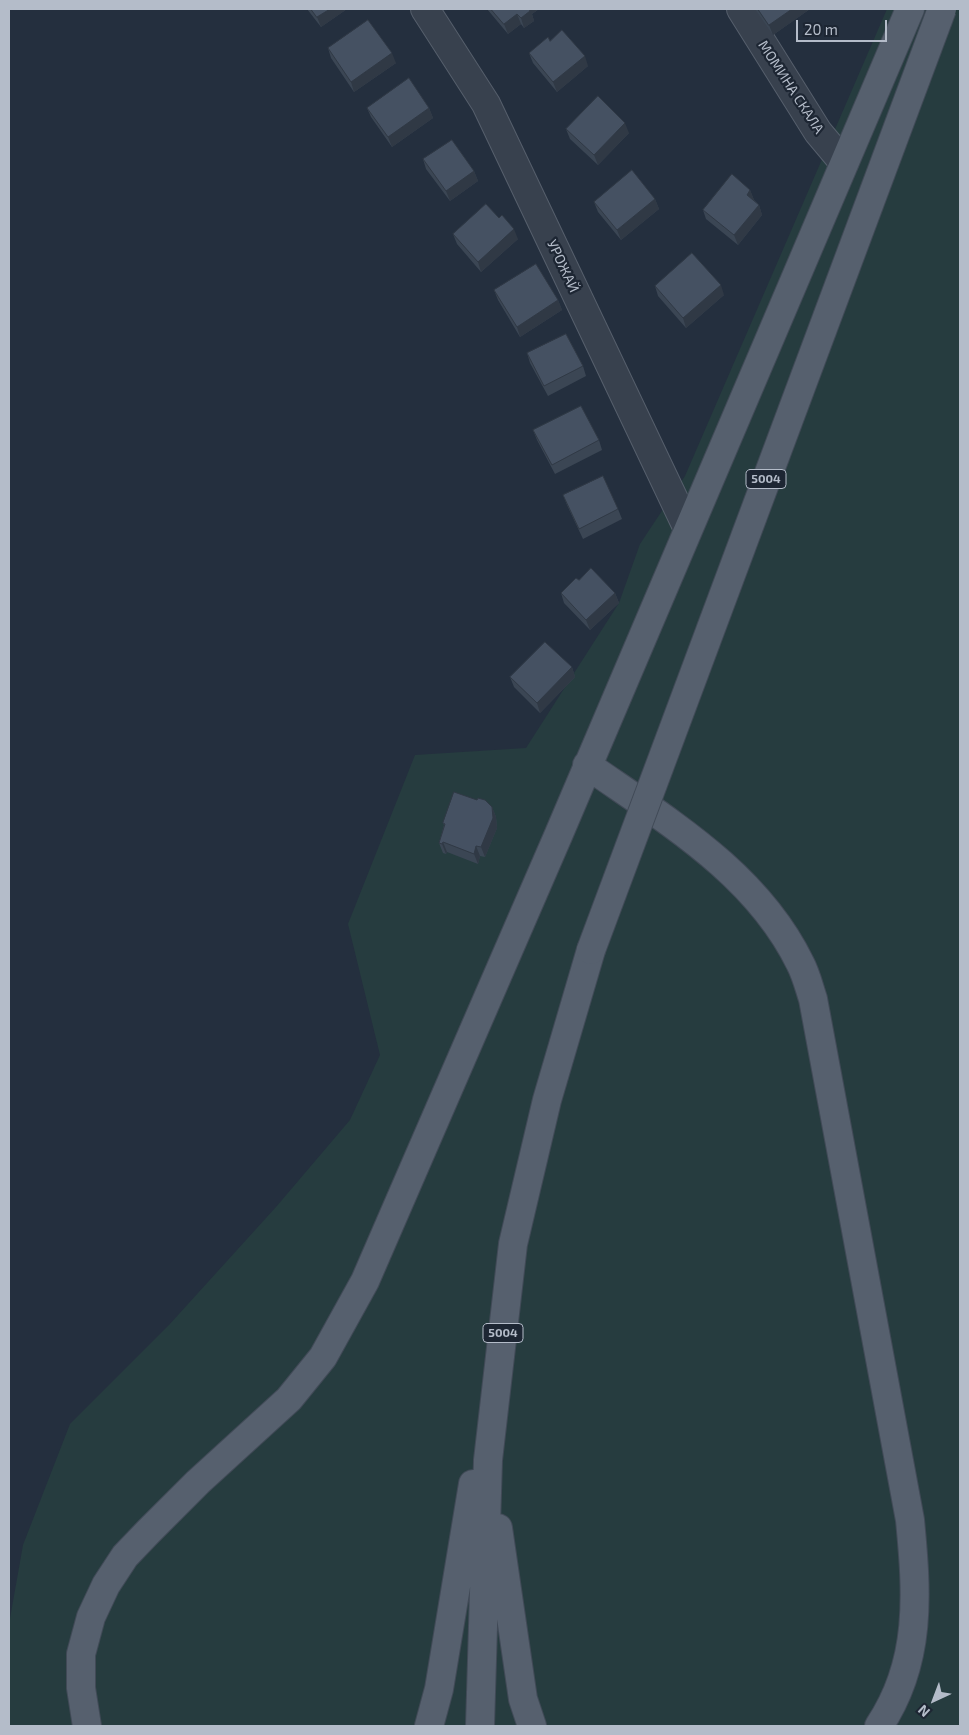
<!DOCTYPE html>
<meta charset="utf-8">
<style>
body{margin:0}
#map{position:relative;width:969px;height:1735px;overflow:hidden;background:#242f3e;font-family:"Exo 2",sans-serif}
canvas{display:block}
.frame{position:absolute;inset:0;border:10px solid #b4bcc9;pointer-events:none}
.north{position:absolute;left:909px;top:1675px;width:50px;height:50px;-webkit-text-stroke:4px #1d2633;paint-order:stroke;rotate:223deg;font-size:14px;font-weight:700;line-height:20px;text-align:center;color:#b4bcc9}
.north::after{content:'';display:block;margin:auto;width:18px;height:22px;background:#b4bcc9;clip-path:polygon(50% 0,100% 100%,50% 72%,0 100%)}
.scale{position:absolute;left:796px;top:20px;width:91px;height:22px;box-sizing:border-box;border:2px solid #b4bcc9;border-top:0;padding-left:6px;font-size:15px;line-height:18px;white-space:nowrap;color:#b4bcc9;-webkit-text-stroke:4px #1d2633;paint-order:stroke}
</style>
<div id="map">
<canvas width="969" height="1735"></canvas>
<div class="frame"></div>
<div class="north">N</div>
<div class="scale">20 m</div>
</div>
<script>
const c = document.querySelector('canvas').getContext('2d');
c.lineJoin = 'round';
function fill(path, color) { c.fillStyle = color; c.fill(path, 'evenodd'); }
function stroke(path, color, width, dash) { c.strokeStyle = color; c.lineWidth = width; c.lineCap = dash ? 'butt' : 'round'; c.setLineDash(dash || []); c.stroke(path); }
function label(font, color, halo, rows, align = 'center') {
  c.font = font + ' "Exo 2",sans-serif'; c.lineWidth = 4.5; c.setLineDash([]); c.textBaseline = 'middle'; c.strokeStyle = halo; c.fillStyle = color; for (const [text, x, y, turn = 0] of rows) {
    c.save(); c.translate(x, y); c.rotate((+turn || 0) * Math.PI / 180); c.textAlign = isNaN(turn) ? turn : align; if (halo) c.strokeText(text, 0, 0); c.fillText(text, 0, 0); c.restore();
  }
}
const green = new Path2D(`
 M887 9H960V1726H9V1624L23 1545 70 1424 169 1325 276 1207 350 1120 380 1055 348 924 415 755 526 748 619 603 640 544 685 476Z`);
const minor = new Path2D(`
 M425 9 486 104 688 529
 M741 9 818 132 844 163`);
const major = new Path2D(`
 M587 765C667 821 756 873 800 963 806 974 809 987 813 999L910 1520C917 1593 922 1662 879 1726
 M498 1528 523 1699 532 1726
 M87 1726 81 1688V1654L91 1617 106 1585 125 1556 148 1532 198 1482 289 1399 323 1357 365 1281 558 836 910 9
 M429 1726 439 1689 473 1484
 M480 1726 488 1460 513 1244 547 1100 591 950`);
const majorBridge = new Path2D(`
 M591 950 942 9`);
const wall = new Path2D(`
 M307 9H347L321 27Z
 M487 9H539L532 14 534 21 524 28 521 24 508 34Z
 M755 9H810L773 35Z
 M550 41 588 66 557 92 533 63 529 53Z
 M328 48 396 63 354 92 331 58Z
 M367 108H429L433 118 392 147 371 117Z
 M566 129 629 133 598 165 570 139Z
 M423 159 474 171 478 181 450 201 426 169Z
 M750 190 754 200 759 205 762 215 738 245 706 219 703 210Z
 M655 199 659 209 621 240 598 212 594 202Z
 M453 234 518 239 481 272 457 244Z
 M655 286 724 295 686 328 658 296Z
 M494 290 558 300 562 310 520 337 498 300Z
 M527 353 583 366 586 376 548 396 530 363Z
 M533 430 599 440 602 450 555 474 537 440Z
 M563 495 618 509 622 519 583 539 567 505Z
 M579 580 615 593 619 603 590 630 564 603 561 593Z
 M572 667 575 677 540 713 514 687 510 677Z
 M477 800 492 807 496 817 497 828 485 857 480 856 478 864 447 852 446 854 443 853 439 843 444 825 443 823Z`);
const shadedWall = new Path2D(`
 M330 9H347L321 27 317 17Z
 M527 9H539L532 14 534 21 524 28 521 18Z
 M792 9H810L773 35 769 25Z
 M517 14 521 24 508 34 504 24Z
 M392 53 396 63 354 92 351 82Z
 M585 56 588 66 557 92 553 82Z
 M429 108 433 118 392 147 388 137Z
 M625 123 629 133 598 165 594 155Z
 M474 171 478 181 450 201 446 191Z
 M750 190 754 200 750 205 747 195Z
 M655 199 659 209 621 240 617 230Z
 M759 205 762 215 738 245 734 235Z
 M514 229 518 239 481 272 478 262Z
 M721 285 724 295 686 328 683 318Z
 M558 300 562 310 520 337 517 327Z
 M615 593 619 603 590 630 586 620Z
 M572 667 575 677 540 713 537 703Z
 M492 807 496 817 497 828 485 857 481 847Z
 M443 842 447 852 446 854 442 844Z
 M476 846 480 856 478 864 474 854Z`);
const building = new Path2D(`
 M311 9H330L317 17Z
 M491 9H529L530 11 521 18 517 14 504 24Z
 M758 9H792L769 25Z
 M368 20 392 53 351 82 328 48Z
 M562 30 585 56 553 82 529 53 548 37 550 41Z
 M409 78 429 108 388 137 367 108Z
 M598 96 625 123 594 155 566 129Z
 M452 140 474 171 446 191 423 159Z
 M632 170 655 199 617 230 594 202Z
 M732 174 750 190 747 195 759 205 734 235 703 210Z
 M486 204 499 218 502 215 514 229 478 262 453 234Z
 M692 253 721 285 683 318 655 286Z
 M536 264 558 300 517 327 494 290Z
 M566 334 583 366 544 386 527 353Z
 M581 406 599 440 552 465 533 430Z
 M603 476 618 509 579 529 563 495Z
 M591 568 615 593 586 620 561 593 576 578 579 580Z
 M545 642 572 667 537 703 510 677Z
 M454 792 477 800 478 798 485 800 492 807 493 818 481 847 476 846 474 854 443 842 442 844 439 843 445 824 443 823Z`);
const shields = [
 [766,479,40],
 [503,1333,40]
];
const shieldNames = [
 ["5004",766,479],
 ["5004",503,1333]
];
const streetNames = [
 ["МОМИНА СКАЛА",791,87,57],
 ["УРОЖАЙ",563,266,65]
];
fill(green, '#263c3f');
stroke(minor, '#565f6c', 30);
stroke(major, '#414a57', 30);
stroke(minor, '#38414e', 28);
stroke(major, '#56606e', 28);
stroke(majorBridge, '#414a57', 30, []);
stroke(majorBridge, '#56606e', 28);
fill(wall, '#3b4654');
fill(shadedWall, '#303945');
fill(building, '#455162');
stroke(building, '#303945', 1);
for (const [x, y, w] of shields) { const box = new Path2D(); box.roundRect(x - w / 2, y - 9.5, w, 19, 4); c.fillStyle = '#1d2633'; c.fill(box); stroke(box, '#b4bcc9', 1); }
label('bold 12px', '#b4bcc9', null, shieldNames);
label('14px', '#b4bcc9', '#1d2633', streetNames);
</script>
